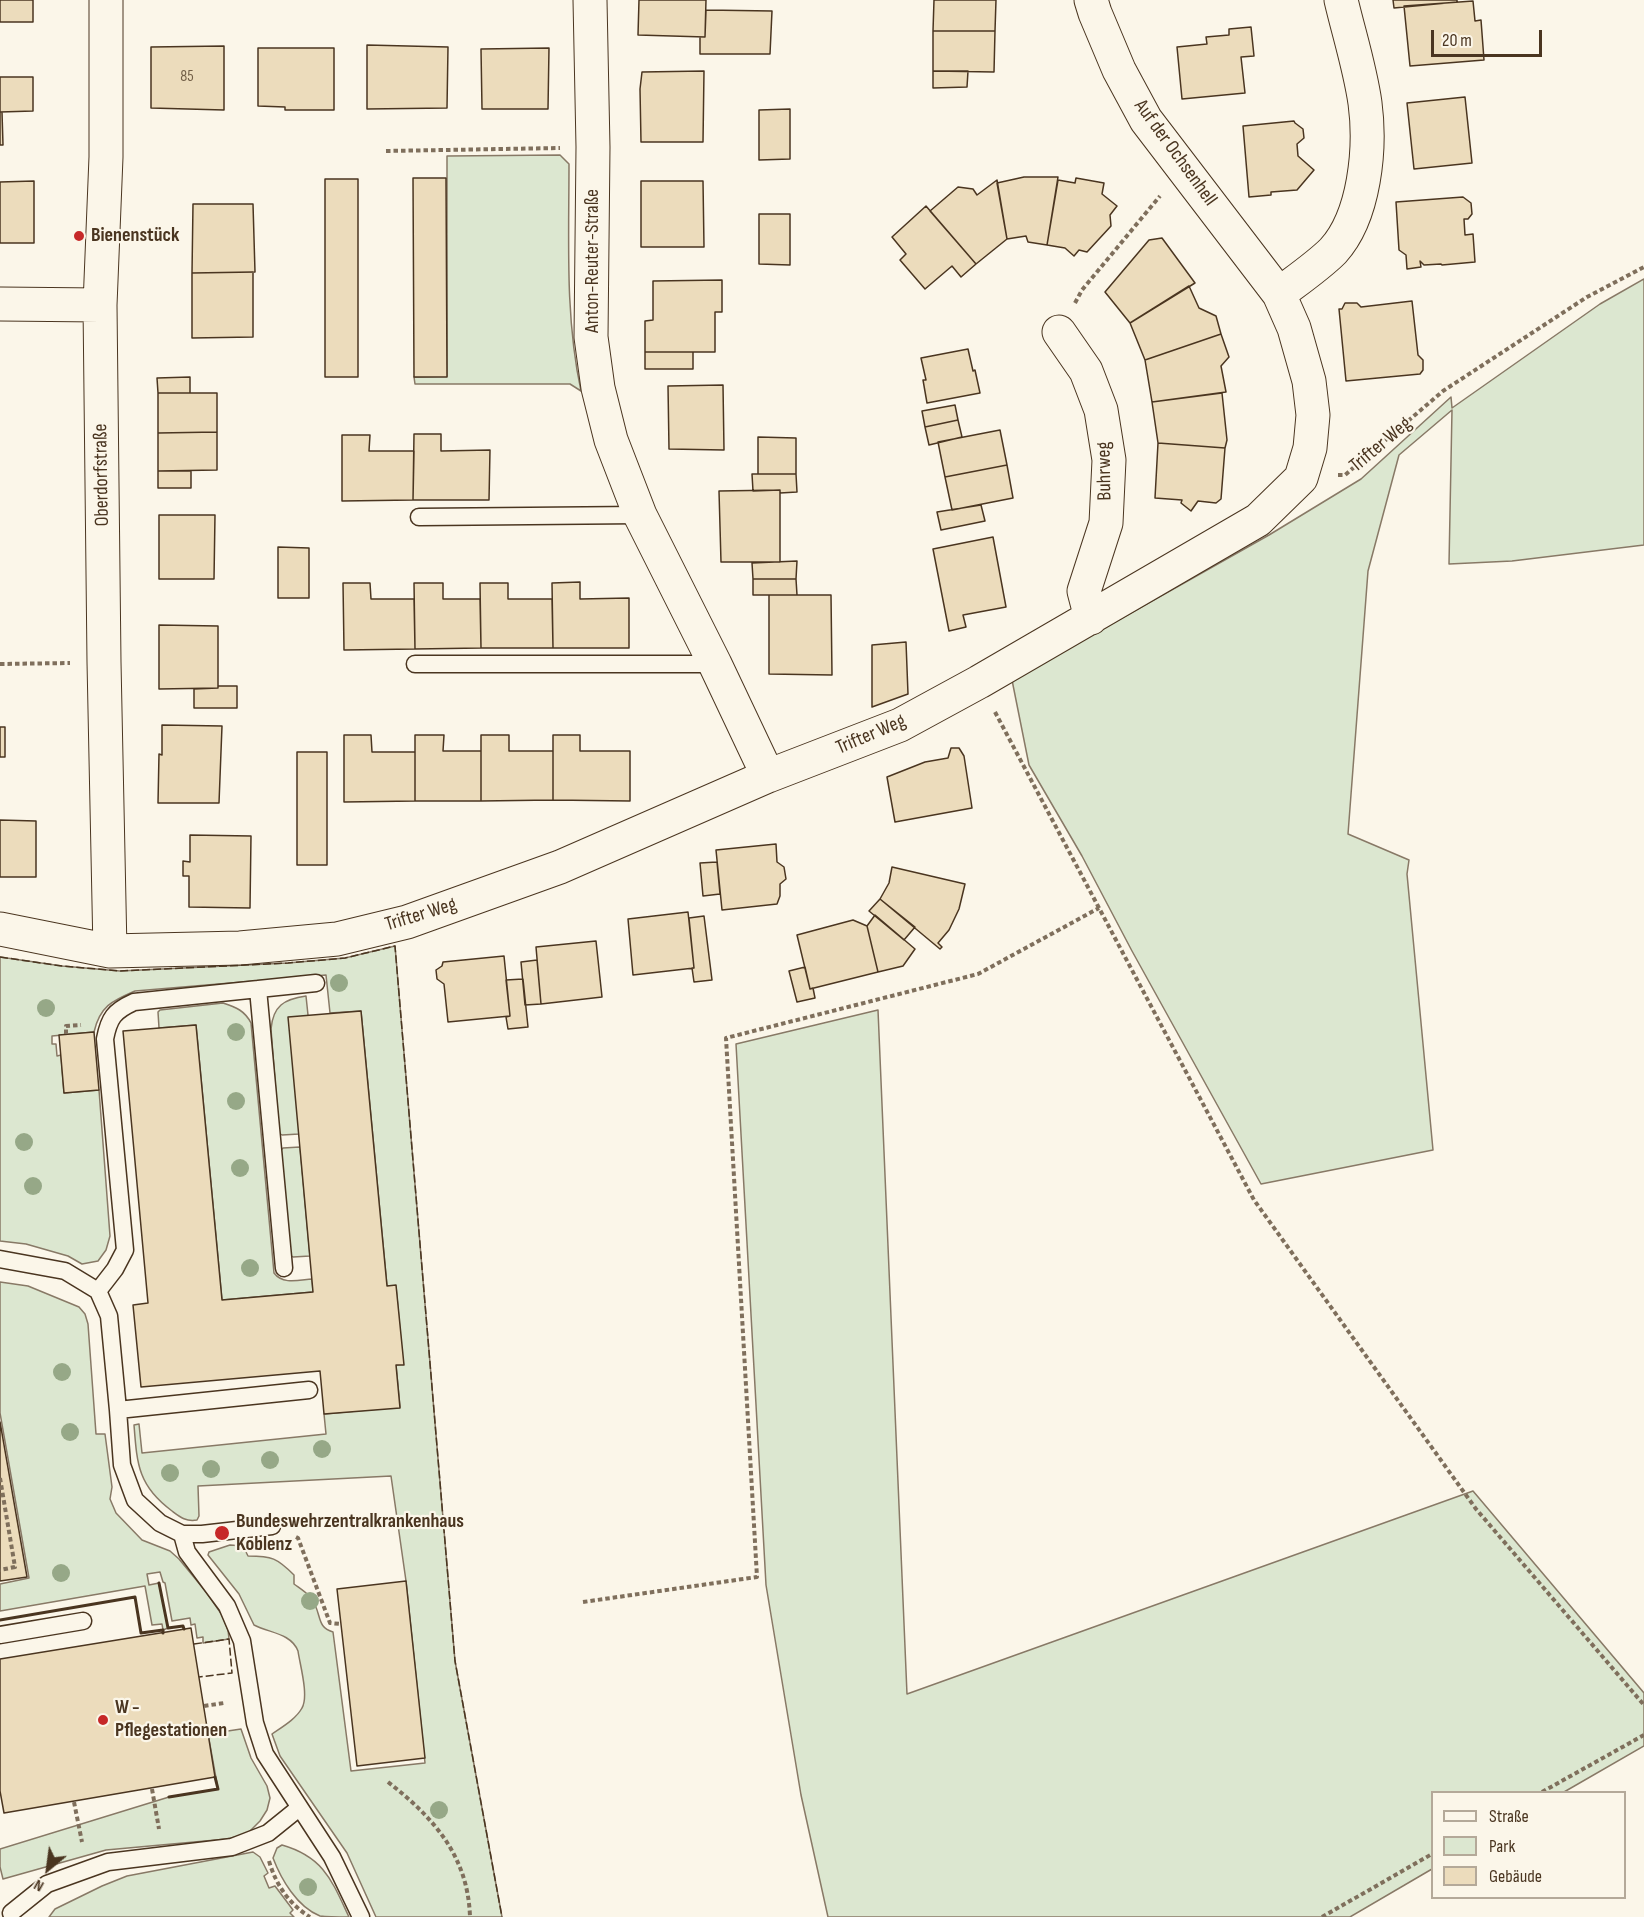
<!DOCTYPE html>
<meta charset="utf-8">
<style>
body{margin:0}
#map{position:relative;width:1644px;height:1917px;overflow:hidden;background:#fbf6e9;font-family:"Sofia Sans Condensed",sans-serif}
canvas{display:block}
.legend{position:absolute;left:1431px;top:1791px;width:195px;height:108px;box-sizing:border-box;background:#fbf6e9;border:2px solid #b4a999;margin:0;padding:8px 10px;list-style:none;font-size:18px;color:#4a3520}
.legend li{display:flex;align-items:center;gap:12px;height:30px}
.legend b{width:30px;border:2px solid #b4a999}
.north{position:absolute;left:18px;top:1839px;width:60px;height:60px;-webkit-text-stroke:4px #fbf6e9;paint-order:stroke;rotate:209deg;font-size:16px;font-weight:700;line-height:24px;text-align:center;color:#4a3520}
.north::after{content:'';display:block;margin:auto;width:21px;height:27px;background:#4a3520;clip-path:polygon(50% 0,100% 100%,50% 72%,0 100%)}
.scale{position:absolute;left:1431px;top:30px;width:111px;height:27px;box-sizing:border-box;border:3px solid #4a3520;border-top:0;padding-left:8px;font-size:18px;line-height:21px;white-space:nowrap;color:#4a3520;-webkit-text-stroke:4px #fbf6e9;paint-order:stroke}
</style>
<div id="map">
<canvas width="1644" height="1917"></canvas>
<ul class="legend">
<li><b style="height:8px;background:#fbf6e9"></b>Straße</li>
<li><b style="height:16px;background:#dce7d0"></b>Park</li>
<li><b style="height:16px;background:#ecdcbc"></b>Gebäude</li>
</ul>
<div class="north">N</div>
<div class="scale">20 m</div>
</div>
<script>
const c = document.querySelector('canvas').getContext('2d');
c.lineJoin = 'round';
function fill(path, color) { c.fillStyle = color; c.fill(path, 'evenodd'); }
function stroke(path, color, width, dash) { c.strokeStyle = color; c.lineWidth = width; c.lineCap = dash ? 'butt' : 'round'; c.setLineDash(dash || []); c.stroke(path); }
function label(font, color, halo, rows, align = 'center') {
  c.font = font + ' "Sofia Sans Condensed",sans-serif'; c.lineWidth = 4.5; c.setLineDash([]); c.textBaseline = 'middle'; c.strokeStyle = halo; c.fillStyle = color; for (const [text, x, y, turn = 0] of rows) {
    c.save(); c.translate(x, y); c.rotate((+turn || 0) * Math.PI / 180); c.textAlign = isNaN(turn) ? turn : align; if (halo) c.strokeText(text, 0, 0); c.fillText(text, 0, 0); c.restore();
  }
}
const green = new Path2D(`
 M560 155 569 164C569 240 565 317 581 391L570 384H415L414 377 447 376V156Z
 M1644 279V545L1512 561 1449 564 1452 410 1399 455 1368 571 1348 834 1409 860 1407 874 1433 1150 1261 1184 1132 951 1082 856 1029 765 1012 680 1269 535 1361 479 1451 397 1452 408 1600 304Z
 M395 946 455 1661 502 1917H376L347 1853 280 1756 272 1734C282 1727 296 1719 302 1708 309 1696 300 1665 298 1651 291 1633 269 1633 254 1625L239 1594 208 1555 209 1552 230 1545 243 1546 248 1556C272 1556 277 1558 294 1575V1584C302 1590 311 1595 315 1605 321 1617 318 1628 333 1632L351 1771 425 1763 406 1581 391 1476 198 1486 199 1516 197 1520C186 1522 180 1517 172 1511 138 1486 137 1464 134 1425L139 1424 142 1453 326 1434 324 1414 400 1407 396 1365 403 1364 396 1286H387L361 1011 330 1013 326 975 135 991C112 1001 100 1006 94 1032L52 1036V1044H56L57 1056 61 1055 64 1093 99 1090 110 1236 106 1250 98 1261 82 1264 68 1256 26 1244 0 1241V957L62 966 120 971 288 963 345 958Z
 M306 996 308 1015 299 1134 282 1135 279 1133 271 1029C273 1006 284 999 306 996Z
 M223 1003C236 1007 245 1011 251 1023L274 1273C283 1285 299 1280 312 1279L313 1292 222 1300 196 1025 159 1028 158 1012 160 1010Z
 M878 1010 907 1694 1473 1491 1644 1693V1746L1564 1792H1432V1869L1350 1917H828L801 1795 766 1585 736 1044Z
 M300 1147 310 1256 293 1257 290 1255 281 1150 283 1148Z
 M0 1282 28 1286 79 1307 85 1314 88 1324 96 1434H105L112 1487 110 1499 116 1513 142 1540 170 1551 179 1559 207 1593 222 1615 228 1630 229 1639 203 1643V1637L197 1638 195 1624 191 1625 190 1618 172 1621 165 1583 163 1582 160 1572 147 1574 149 1585 159 1583 168 1628 163 1630 162 1624 152 1625 145 1586 0 1611V1584L29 1578 0 1413Z
 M241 1729 251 1758 267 1786 270 1798 267 1810 260 1821 247 1834 227 1839 106 1850 3 1879 0 1867V1849L169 1797 218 1789 208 1734Z
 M282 1845C324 1857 332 1881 349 1917 340 1917 328 1917 320 1916 297 1907 281 1879 273 1858L277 1848Z
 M253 1852 260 1857 268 1873 264 1876 269 1888 275 1886 293 1910 290 1913 294 1917H49L55 1909 102 1886 127 1876Z`);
const building = new Path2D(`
 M0 0H33V22H0Z
 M639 0H706L705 37 638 35Z
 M934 0H996L995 31H933Z
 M1393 0H1457V2L1394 8Z
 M1473 1 1475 21 1481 20 1484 60 1410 66 1404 6Z
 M706 10 772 11 770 54H700V37H705Z
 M1251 27 1254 56 1241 57 1245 93 1182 99 1177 47 1207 44 1206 37 1229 35V29Z
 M933 31H995L994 72 933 71Z
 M367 45 448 47 447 108 367 109Z
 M224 46V110L151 108V47Z
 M258 48H334V110H285V107L258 106Z
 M549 48 548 109H482L481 49Z
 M704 71 703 142H641L640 89 642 72Z
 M933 71H968L967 87 933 88Z
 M0 77H33V111L0 112Z
 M1465 97 1472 163 1414 169 1407 103Z
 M790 109V159L759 160V110Z
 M0 112H2L3 145H0Z
 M1294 121 1295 123 1303 129 1304 138 1297 144 1298 156 1314 170 1297 190 1271 192V195L1249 197 1243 126Z
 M1024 177H1058L1047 245 1028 242 1026 236 1007 239 997 183Z
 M413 178H446L447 377H414Z
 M1076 178 1104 183 1102 194 1117 206 1110 215 1111 226 1087 252 1079 250 1074 256 1065 248 1047 245 1058 180 1075 183Z
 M325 179H358V377H325Z
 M997 180 1007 239 976 264 930 211 958 187 973 189 977 195Z
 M34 181V243H0V182Z
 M641 181H703L704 247H641Z
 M1463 197 1471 203 1472 214 1468 219H1464L1465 235 1473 234 1475 262 1442 265 1441 264 1424 265 1420 261 1421 267 1407 269 1406 255 1399 250 1396 202Z
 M193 204H253L255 272 192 273Z
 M926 206 976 264 961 277 952 266 925 289 900 260 906 254 892 237Z
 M759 214H790V265L759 264Z
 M1162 238 1195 283 1130 323 1105 292 1149 240Z
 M253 272V337L192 338V273Z
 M722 280V312H715V352H645V321L653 320V281Z
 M1189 286 1199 308 1216 316 1221 334 1145 360 1130 323Z
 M1412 301 1418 355 1423 360V370L1420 374 1346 381 1339 309H1342L1345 303H1357L1361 307Z
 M1221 334 1229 357 1221 366 1226 392 1152 402 1145 360Z
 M968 349 973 371 975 370 980 393 927 403 923 380H926L921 358Z
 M645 352H693V369H645Z
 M190 377V393H158L157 378Z
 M723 385 724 450 669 449 668 386Z
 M158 393H217V432L158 433Z
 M1222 393 1227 440 1225 448 1158 443 1152 402Z
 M955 405 958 420 925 427 922 411Z
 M958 420 962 437 929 445 925 427Z
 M1000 430 1007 465 945 477 938 442Z
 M217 432V470L158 471V433Z
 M414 434H441V451L490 450 489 500H413Z
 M342 435H370L369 451H414L413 500 342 501Z
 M758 437 796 438V474H758Z
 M1158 443 1225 448 1221 499 1216 503 1198 501 1191 511 1181 503 1182 500 1155 498Z
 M1007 465 1013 498 952 510 945 477Z
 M158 471H191V488H158Z
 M752 474H796L797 492 780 493V490L753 491Z
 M780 490V562H721L719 491Z
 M981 505 985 521 941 530 937 512Z
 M159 515H215L214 579H159Z
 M993 537 1006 607 963 615 966 627 949 631 933 549Z
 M278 547 309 548V598H278Z
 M797 561 796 579H753L752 563Z
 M753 579H796L797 595H753Z
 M580 582V599L629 598V648H553L552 583Z
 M343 583H370L371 599H414L415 649 344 650Z
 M414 583H443V599H480L481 648 415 649Z
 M480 583H508V599H552L553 648H481Z
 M769 595H831L832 675 769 674Z
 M159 625 218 626V688L159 689Z
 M906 642 908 694 872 707V645Z
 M218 686H237V708H194V689L218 688Z
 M162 725 222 726 219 803H158L159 754 162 755Z
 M0 727H5V757H0Z
 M344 735H371L372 752H415V801L344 802Z
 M415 735H444L443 751H481V801H415Z
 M481 735H509V751H553V800L481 801Z
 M553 735H580V751H630V801L553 800Z
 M951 748H959L964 756 972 808 895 822 887 777 925 762 948 758Z
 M297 752H327V865H297Z
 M0 820 36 821V877H0Z
 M190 835 251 836 250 908 189 907V876H183V861L190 862Z
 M776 844 777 862 784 867 786 879 780 884V896L777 904 722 910 716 850Z
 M717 862 720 894 703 896 700 863Z
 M892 867 965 884 959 909 949 930 938 943 942 947 940 949 880 899 889 883Z
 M880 899 915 927 904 940 869 911Z
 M688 912 694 968 633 975 628 919Z
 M875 915 915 949 903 966 878 972 867 926Z
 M704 916 712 980 694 982 692 968H694L689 918Z
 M853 920 867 926 878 972 810 989 797 935Z
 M596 941 602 997 541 1004 536 947Z
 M504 956 510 1016 448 1022 444 984 437 979 436 970 442 966 443 962Z
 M537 960 541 1004 525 1005 521 962Z
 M805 967 810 989 813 988 815 998 797 1002 789 971Z
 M523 979 528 1027 508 1029 506 1017 510 1016 506 980Z
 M361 1011 387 1286 396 1285 404 1365H396L400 1408 324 1414 320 1371 141 1387 133 1305 148 1303 123 1031 196 1025 222 1300 313 1292 288 1017Z
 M94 1032 99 1090 64 1093 59 1035Z
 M0 1422 27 1577 0 1581Z
 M406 1581 425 1758 357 1766 337 1589Z
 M191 1628 215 1777 4 1813 0 1791V1659Z`);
const path = new Path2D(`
 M386 151 560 148
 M1075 303 1082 290 1160 196
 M1338 475H1345L1443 391 1587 297 1644 267
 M0 664 70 663
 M995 712 1254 1200 1476 1509 1644 1705
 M66 1034V1026L81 1025
 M0 1478 15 1567 0 1570
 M296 1537 298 1538 330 1623 341 1624
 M583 1602 757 1577 726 1038 978 974 1099 908
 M204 1706 224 1703
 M388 1782C434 1818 468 1856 470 1917
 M152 1789 159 1829
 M1542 1792 1644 1735
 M74 1802 82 1842
 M269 1861C276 1885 289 1904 310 1917
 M1322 1917 1432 1854`);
const service = new Path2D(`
 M419 517 640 515
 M415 664H715
 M258 989 284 1268
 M0 1259 65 1271 98 1291 109 1316 118 1410 309 1390
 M98 1291 115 1269 125 1250 105 1039C109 1018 114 1011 134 1002L316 983
 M118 1410 122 1465 135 1500 160 1523 182 1534H202L272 1526
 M182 1534 187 1552 227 1606 242 1641 255 1723 265 1754 332 1857 361 1917
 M0 1635 83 1621
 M11 1913 47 1884 108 1862 232 1847 268 1833 299 1808`);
const minor = new Path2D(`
 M106 0V157L100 305 104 662 110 951
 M590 0 593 147 591 337 598 388 611 440 640 515 715 664 768 776
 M1279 294C1296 281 1318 266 1333 251 1365 216 1371 148 1365 103 1360 68 1349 34 1341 0
 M0 304 100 305
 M1059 332 1086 371 1101 410 1109 460 1106 523 1084 591 1091 618
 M0 929 110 951 240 948 337 939 407 922 560 867 768 776 900 725 979 682 1258 520 1301 478 1310 448 1313 415 1309 381 1294 328 1279 294 1146 120 1119 70 1095 13 1091 0`);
const fence = new Path2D(`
 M0 957 62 966 120 971 288 963 345 958 395 946 455 1661 502 1917
 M194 1644 229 1639 232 1673 199 1677`);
const wall = new Path2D(`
 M159 1583 168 1628 183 1626 184 1629
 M0 1620 135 1597 141 1633 163 1630V1633
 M169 1797 218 1789 215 1777`);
const trees = [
 [339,983],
 [46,1008],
 [236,1032],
 [236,1101],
 [24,1142],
 [240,1168],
 [33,1186],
 [250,1268],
 [62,1372],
 [70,1432],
 [322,1449],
 [270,1460],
 [211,1469],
 [170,1473],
 [61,1573],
 [310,1601],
 [439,1810],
 [308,1887]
];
const markers = [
 [79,236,6,"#c62828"],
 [222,1533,8,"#c62828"],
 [103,1720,6,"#c62828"]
];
const numberNames = [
 ["85",187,77]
];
const streetNames = [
 ["Auf der Ochsenhell",1175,153,54],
 ["Anton-Reuter-Straße",593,261,-90],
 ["Trifter Weg",1381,445,-40],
 ["Buhrweg",1105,471,-91],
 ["Oberdorfstraße",102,475,-91],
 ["Trifter Weg",871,735,-23],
 ["Trifter Weg",421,915,-17]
];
const poiNames = [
 ["Bienenstück",91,236],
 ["Bundeswehrzentralkrankenhaus",236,1522],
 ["Koblenz",236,1545],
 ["W -",115,1708],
 ["Pflegestationen",115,1731]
];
fill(green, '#dce7d0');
stroke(green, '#887966', 1.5);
fill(building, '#ecdcbc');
stroke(building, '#4a3520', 1.5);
stroke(service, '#4a3520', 19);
stroke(minor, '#4a3520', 35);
stroke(path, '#7f6f5c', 4, [4.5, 3]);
stroke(service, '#fbf6e9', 16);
stroke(minor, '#fbf6e9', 33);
stroke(fence, '#4a3520', 1.5, [8, 3]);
stroke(wall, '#4a3520', 3);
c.fillStyle = '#96a887';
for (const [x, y] of trees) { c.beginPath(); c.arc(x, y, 9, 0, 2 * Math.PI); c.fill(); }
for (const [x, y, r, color] of markers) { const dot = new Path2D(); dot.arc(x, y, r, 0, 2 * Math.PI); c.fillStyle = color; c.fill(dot); stroke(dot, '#fbf6e9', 2); }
label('16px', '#725f47', null, numberNames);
label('20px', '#4a3520', '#fbf6e9', streetNames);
label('bold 20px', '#4a3520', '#fbf6e9', poiNames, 'left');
</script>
